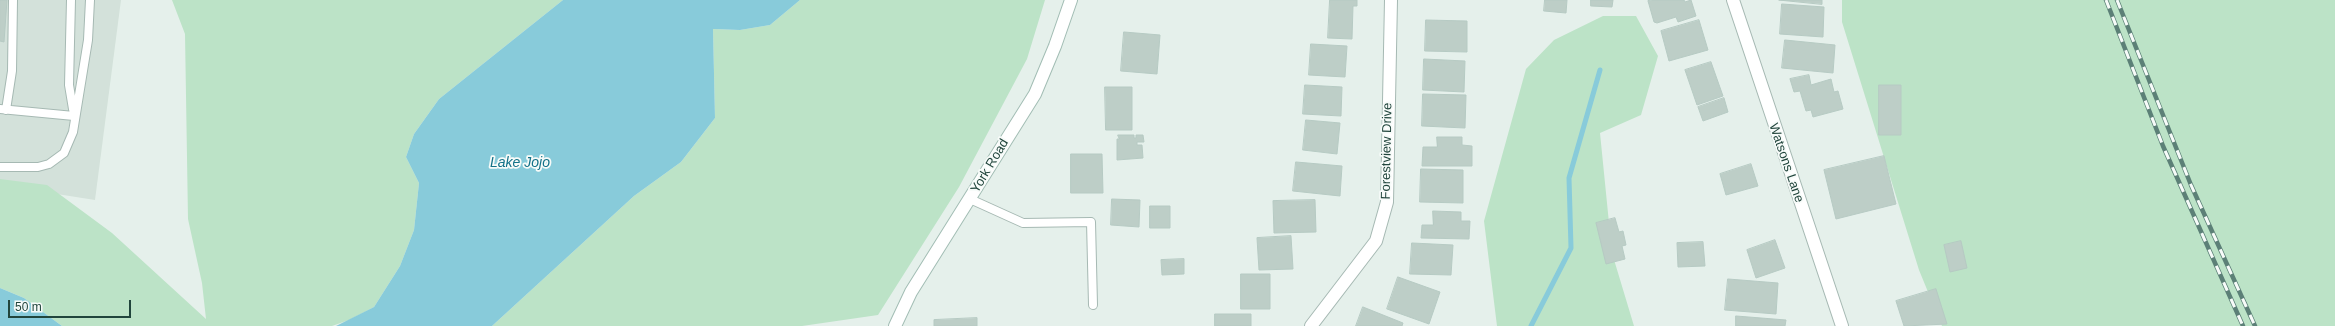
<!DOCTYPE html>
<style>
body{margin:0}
#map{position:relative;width:2335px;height:326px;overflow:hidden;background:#e5f0eb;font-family:Arial,sans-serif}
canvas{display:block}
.scale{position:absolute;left:8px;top:300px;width:123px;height:18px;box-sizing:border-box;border:2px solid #21453c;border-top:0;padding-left:5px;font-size:12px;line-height:14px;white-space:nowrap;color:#21453c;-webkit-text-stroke:3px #f7fbf9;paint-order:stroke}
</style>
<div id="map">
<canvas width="2335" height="326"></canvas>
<div class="scale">50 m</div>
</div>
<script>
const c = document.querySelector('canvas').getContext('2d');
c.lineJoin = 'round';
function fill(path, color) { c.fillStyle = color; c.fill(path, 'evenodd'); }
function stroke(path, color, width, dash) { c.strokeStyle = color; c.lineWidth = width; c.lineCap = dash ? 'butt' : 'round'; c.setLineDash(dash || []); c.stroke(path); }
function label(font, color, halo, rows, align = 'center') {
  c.font = font + ' Arial,sans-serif'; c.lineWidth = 3.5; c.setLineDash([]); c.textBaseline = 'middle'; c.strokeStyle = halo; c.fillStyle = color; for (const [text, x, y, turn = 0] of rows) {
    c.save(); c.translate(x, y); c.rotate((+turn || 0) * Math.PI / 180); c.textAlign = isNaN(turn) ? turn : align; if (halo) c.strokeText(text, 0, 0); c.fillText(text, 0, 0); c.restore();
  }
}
const built = new Path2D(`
 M0 0H121L95 200 0 185Z`);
const green = new Path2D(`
 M172 0H563L439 99 414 134 406 157 419 183 414 230 400 266 374 307 349 320 332 326H62L24 298 0 288V179L47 185 112 233 206 319 202 283 188 219 185 34Z
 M800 0H1045L1027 59 959 187 878 315 802 326H492L634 196 681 162 715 118 713 29 740 30 770 25Z
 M1842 0H2335V326H1942L1919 270 1842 22Z
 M1603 16H1636L1658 56 1641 115 1600 133 1612 253 1634 326H1497L1484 221 1526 69 1554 40Z`);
const water = new Path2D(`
 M563 0H800L770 25 740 30 713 29 715 118 681 162 634 196 492 326H336L374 307 400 266 414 230 419 183 406 157 414 134 439 99Z
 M0 288 24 298 62 326H0Z`);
const stream = new Path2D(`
 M1531 326 1571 248 1569 178 1600 70`);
const building = new Path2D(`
 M0 0H7L4 42 0 41Z
 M1330 0H1357V6H1353L1352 39 1328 38Z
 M1545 0H1567L1566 13 1544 11Z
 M1591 0H1613L1612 7 1591 6Z
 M1652 0H1684L1685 2 1691 0 1696 16 1678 22 1676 17 1657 23 1654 22 1648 1Z
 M1779 0H1822V4Z
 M1782 4 1824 7 1823 37 1780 34Z
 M1426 20 1467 21V52L1425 51Z
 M1699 20 1708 50 1669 61 1661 31Z
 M1124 32 1160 35 1157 74 1121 71Z
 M1785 40 1835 45 1833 73 1782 68Z
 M1311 44 1347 46 1345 77 1309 75Z
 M1424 59 1465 61 1464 92 1423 90Z
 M1711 62 1723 96 1697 105 1685 70Z
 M1809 75 1811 85 1831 79 1834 92 1838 91 1843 109 1813 117 1811 110 1806 111 1800 91 1794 92 1790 79Z
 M1305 85 1342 87 1341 116 1303 114Z
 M1879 85H1901V135H1879Z
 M1105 87H1132V130H1106Z
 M1423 94 1466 95 1465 128 1422 126Z
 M1724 98 1728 112 1703 121 1698 107Z
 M1306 120 1340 123 1337 154 1303 150Z
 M1118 135H1134V138H1136V135H1143L1144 142H1137V145H1142L1143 158 1117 160V139H1119Z
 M1437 137H1462V145L1472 146V166H1422L1423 147H1437Z
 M1071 154H1102L1103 193H1071Z
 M1884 156 1896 204 1836 219 1824 170Z
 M1296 162 1342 166 1340 196 1293 191Z
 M1751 164 1758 186 1726 195 1720 174Z
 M1421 169 1463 170V203L1420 202Z
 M1112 199 1140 200 1139 227 1111 225Z
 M1315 200 1316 232 1274 233 1273 201Z
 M1150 206H1170V228H1150Z
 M1433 211 1461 212V221H1470L1469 239 1421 238 1422 225H1433Z
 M1615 218 1619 232 1623 231 1626 245 1622 246 1625 259 1606 264 1596 223Z
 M1291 236 1293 269 1259 270 1257 238Z
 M1775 240 1785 268 1756 278 1747 250Z
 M1961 241 1967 268 1950 272 1944 245Z
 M1703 242 1705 266 1678 267 1677 243Z
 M1412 243 1453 245 1451 275 1410 274Z
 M1184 259V274L1162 275 1161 260Z
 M1241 274H1270V309H1241Z
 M1398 277 1440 292 1429 324 1387 309Z
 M1728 279 1778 283 1776 314 1725 310Z
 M1936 289 1947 324 1904 326 1896 301Z
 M1363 307 1403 323 1402 326H1356Z
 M1215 314H1251V326H1215Z
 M1736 316 1786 320 1785 326H1736Z
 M977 318V326H934V320Z`);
const lane = new Path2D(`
 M71 0 69 85 73 109
 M0 109 74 116
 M6 110 12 71 13 0
 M0 167H38L49 164 64 153 73 132 88 40 90 0
 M970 199 1023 223 1091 222 1093 305`);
const street = new Path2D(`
 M1733 0 1842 326
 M1311 326 1376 241 1387 202 1391 0`);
const secondary = new Path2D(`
 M895 326 911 292 1035 94 1055 46 1071 0`);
const rail = new Path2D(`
 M2106 0 2163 146 2243 326
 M2117 0 2191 185 2255 326`);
const streetNames = [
 ["Forestview Drive",1387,151,-89],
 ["Watsons Lane",1786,163,71],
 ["York Road",990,166,-59]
];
const waterNames = [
 ["Lake Jojo",520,163]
];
fill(built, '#d3e1da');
fill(green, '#bce3c7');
fill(water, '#88cbda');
stroke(stream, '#88cbda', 5);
fill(building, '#bdcec7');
stroke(building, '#b6cac3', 1);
stroke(lane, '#a6b9b3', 10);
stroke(street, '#a6b9b3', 14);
stroke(secondary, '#a2bdb4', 14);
stroke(lane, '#fff', 8);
stroke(street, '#fff', 12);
stroke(secondary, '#fff', 12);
stroke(rail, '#5c8077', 4.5);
stroke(rail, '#f7fbf9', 3, [9]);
label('13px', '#21453c', '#f7fbf9', streetNames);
label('italic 14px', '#137289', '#f7fbf9', waterNames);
</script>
